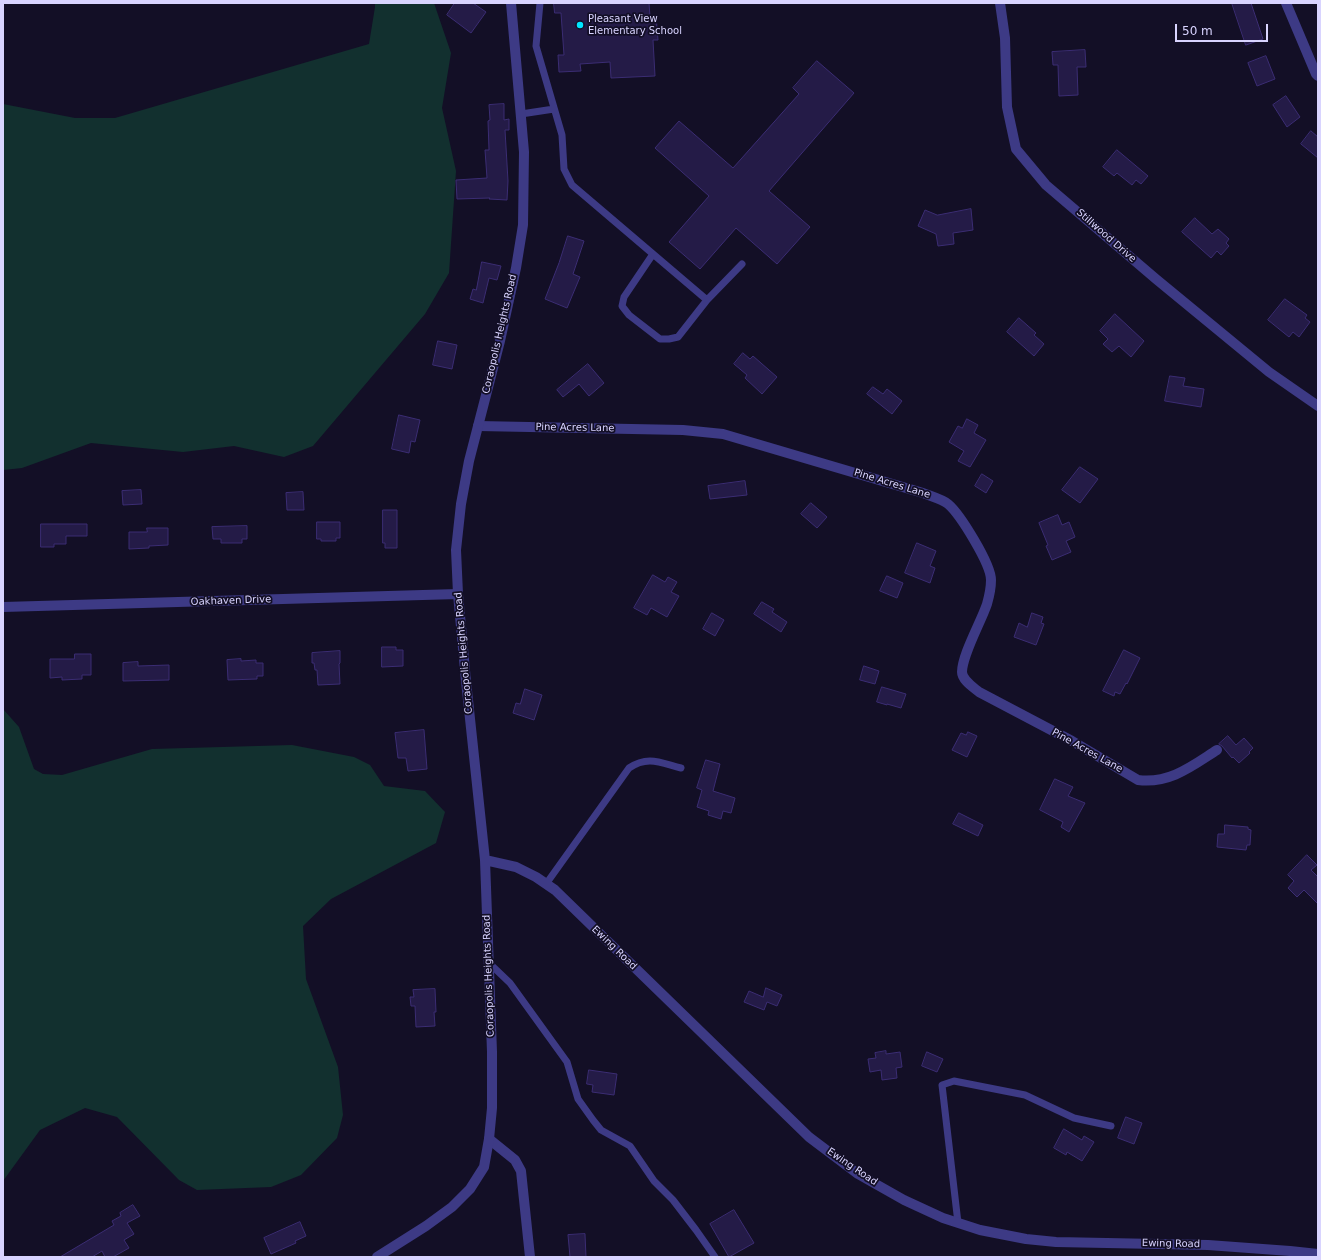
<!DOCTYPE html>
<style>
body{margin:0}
#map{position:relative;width:1321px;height:1260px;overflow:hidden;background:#130f26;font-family:"DejaVu Sans",sans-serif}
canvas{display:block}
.frame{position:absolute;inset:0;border:4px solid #d9d4ff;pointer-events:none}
.scale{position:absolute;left:1175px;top:24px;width:93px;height:18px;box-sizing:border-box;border:2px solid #d9d4ff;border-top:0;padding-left:5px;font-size:12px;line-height:14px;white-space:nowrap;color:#d9d4ff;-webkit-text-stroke:3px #130f26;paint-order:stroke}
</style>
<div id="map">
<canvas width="1321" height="1260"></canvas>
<div class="frame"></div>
<div class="scale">50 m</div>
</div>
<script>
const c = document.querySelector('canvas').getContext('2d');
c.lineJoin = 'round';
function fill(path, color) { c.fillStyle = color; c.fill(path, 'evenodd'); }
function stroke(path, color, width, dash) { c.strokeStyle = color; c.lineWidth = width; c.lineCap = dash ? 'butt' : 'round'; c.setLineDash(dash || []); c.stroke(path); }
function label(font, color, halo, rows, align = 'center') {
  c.font = font + ' "DejaVu Sans",sans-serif'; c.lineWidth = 3.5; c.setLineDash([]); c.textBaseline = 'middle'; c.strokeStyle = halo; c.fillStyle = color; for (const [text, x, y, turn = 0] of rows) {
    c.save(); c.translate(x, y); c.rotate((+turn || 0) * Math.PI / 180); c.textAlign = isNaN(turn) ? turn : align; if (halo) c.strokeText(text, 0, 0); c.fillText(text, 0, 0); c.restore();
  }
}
const green = new Path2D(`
 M375 3H434L451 53 442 108 456 171 449 273 425 314 313 446 284 457 234 446 183 452 91 443 22 468 3 470V104L75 118H115L369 44 375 7Z
 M3 709 19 727 34 769 43 774 62 775 152 749 292 745 354 757 370 765 384 786 425 791 445 812 436 843 331 899 303 926 306 979 338 1067 343 1115 337 1138 301 1175 271 1187 197 1190 179 1180 117 1117 85 1108 40 1130 3 1181Z`);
const building = new Path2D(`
 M455 3H473L486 12 471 33 447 15Z
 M554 3H649L650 17 656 16 658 40H653L655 76 611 78 610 62 580 64 581 71 559 72 558 55H564L561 13H555Z
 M1232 3H1251L1263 39 1246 45Z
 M1085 50 1086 67H1077L1078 95 1059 96 1058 65H1053L1052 52Z
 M1266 56 1275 79 1257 86 1248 63Z
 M817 61 854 93 769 191 810 227 777 264 736 228 700 269 669 242 709 196 655 148 679 121 733 168 799 94 793 88Z
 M1286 96 1300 117 1287 127 1273 105Z
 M504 104V120L509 119V130H505L508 181 507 200 489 199 490 198 457 199 456 180 487 178 485 150H489L488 121 490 120 489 105Z
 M1311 131 1318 137V158L1301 144Z
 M1117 150 1148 176 1141 184 1136 180 1132 185 1117 173 1114 176 1103 167Z
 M971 209 973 230 953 233 954 244 938 246 936 234 918 226 925 210 937 215Z
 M1195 218 1212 234 1218 229 1229 239 1226 243 1229 246 1221 255 1217 251 1211 258 1182 232Z
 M568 236 584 241 573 274 580 277 567 308 545 299 559 263Z
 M482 262 501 266 497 280 489 278 483 303 470 299 473 289 476 290Z
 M1285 299 1307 315 1305 318 1310 322 1299 337 1293 332 1289 337 1268 320Z
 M1115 314 1144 341 1131 357 1119 346 1112 352 1103 344 1108 339 1100 331Z
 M1019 318 1036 333 1034 335 1044 344 1034 356 1007 332Z
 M438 341 457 345 452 369 433 365Z
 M743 353 750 359 753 356 777 377 762 394 745 378 747 375 734 364Z
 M588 364 604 383 589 396 579 384 563 397 557 390Z
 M1170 376 1185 378 1183 386 1204 389 1201 407 1165 401Z
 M873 387 883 394 887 389 902 401 892 414 867 394Z
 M399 415 420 420 415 442 411 441 409 453 392 449Z
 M967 419 978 425 974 433 986 440 970 467 958 461 964 451 949 442 958 426 962 428Z
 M1080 467 1098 479 1080 503 1062 490Z
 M982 474 993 481 986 493 975 486Z
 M745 481 747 495 710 499 708 486Z
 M141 490 142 504 123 505 122 491Z
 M303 492 304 510H287L286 493Z
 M811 503 827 517 817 528 801 514Z
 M383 510H397V548H385V543H383Z
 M1058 515 1062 525 1069 522 1075 537 1066 541 1071 552 1052 560 1046 546 1048 545 1039 523Z
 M317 522H340V538H336V541H321V539H317Z
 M41 524H87V536H66V544H54V547H41Z
 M247 526V539H242V543H221V539H213L212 527Z
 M147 528H168V545L149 546V548L129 549V532H147Z
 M917 543 936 551 930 566 935 568 930 583 905 573Z
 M653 575 665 582 668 577 677 582 671 592 679 596 667 617 651 608 647 615 634 608Z
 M887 576 903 583 897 598 880 591Z
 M762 602 774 609 772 612 787 622 781 632 754 614Z
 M712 613 724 620 715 636 703 629Z
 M1032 613 1043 617 1041 623 1044 624 1036 645 1014 637 1019 623 1027 627Z
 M382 647H396V650H403V666L382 667Z
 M1124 650 1140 658 1127 684 1126 683 1120 694 1115 692 1114 696 1103 691Z
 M340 651V663L339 664 340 684 318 685 317 670H315L314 663H312V653Z
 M75 654H91V675H82V679L62 680V677L50 678V659H74Z
 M241 659V661L256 660V663H263V676H257V679L228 680 227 660Z
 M138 662V666L169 665V680L123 681V663Z
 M864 666 879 671 875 684 860 680Z
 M882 687 906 694 901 708 887 704V705L877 702Z
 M525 689 542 695 534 720 513 713 516 703 520 704Z
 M424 730 427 769 408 771 406 758H398L395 733Z
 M968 732 977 736 967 757 952 750 961 733 966 735Z
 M1228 736 1236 745 1244 738 1253 748 1249 752 1250 753 1239 763 1233 757 1232 758 1222 746 1219 744Z
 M706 760 720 764 713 791 735 798 731 813 723 811 721 819 708 815 709 811 697 807 702 790 697 788Z
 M1055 779 1073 787 1068 796 1085 803 1069 832 1061 827 1063 822 1040 810Z
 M959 813 983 825 978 836 953 824Z
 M1225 825 1248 827V829L1251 830 1250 845H1247L1246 850 1217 847 1218 834H1224Z
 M1307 855 1317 865 1311 870 1318 877V904L1304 890 1297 897 1288 888 1294 881 1288 875Z
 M766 988 782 995 777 1006 767 1002 764 1010 744 1002 749 991 763 997Z
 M435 989 436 1012H434L435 1026 416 1027 415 1006H411L410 997H414L413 990Z
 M886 1051V1054L900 1052 902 1067 896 1068 897 1078 882 1080 881 1070 870 1072 868 1059 876 1058 875 1053Z
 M927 1052 943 1059 937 1072 922 1066Z
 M589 1070 617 1074 614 1095 592 1092 593 1085 587 1084Z
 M1126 1117 1142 1123 1134 1144 1118 1138Z
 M1064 1129 1082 1140 1084 1136 1094 1142 1082 1161 1067 1152 1066 1155 1054 1148Z
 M133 1205 140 1216 127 1223 134 1234 124 1240 129 1248 113 1257H105L102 1251 92 1257H60L114 1225 112 1221 121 1216 120 1213Z
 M734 1210 754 1243 729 1257 710 1224Z
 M300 1222 306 1236 295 1241 296 1243 271 1254 264 1238Z
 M585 1234 586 1257H570L568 1235Z`);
const service = new Path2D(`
 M540 3 536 46 562 135 564 169 572 185 707 300
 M521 114 554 109
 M653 254 624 297 622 306 629 315 660 339H669L678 337 707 300 742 264
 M546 884 629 768C648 755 661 763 681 768
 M488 962 510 983 567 1062 578 1099 593 1120 601 1130 630 1146 654 1181 673 1200 696 1230 715 1257
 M958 1223 942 1085 954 1081 1025 1095 1074 1118 1111 1126`);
const minor = new Path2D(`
 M1000 3 1005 38 1007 107 1016 149 1046 185 1156 279 1269 372 1318 406
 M1286 3 1316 74 1318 76
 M478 426 683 430 723 434 923 493C930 496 942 499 948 504 960 514 991 564 991 580 991 587 989 597 987 604 981 622 962 655 962 672 962 680 973 687 979 692L1072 741 1138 780C1170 784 1192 766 1217 750
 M3 607 458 594
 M489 1139 515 1160 521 1171 530 1257`);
const tertiary = new Path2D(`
 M485 860 516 867 536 877 555 890 809 1137 858 1174 904 1200 943 1218 980 1230 1026 1239 1056 1242 1208 1245 1290 1251 1318 1254
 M377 1257 426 1226 452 1207 470 1189 484 1167 489 1139 492 1108V1052L485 860 466 681 458 594 456 550 461 504 469 461 500 341 516 268 523 225 524 152 511 3`);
const markers = [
 [580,25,4,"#00e5ff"]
];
const poiNames = [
 ["Pleasant View",588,19],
 ["Elementary School",588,31]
];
const streetNames = [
 ["Stillwood Drive",1106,236,41],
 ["Coraopolis Heights Road",500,334,-77],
 ["Pine Acres Lane",575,428,1],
 ["Pine Acres Lane",892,484,17],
 ["Oakhaven Drive",231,601,-2],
 ["Coraopolis Heights Road",464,653,-95],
 ["Pine Acres Lane",1087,751,29],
 ["Ewing Road",614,948,44],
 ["Coraopolis Heights Road",489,976,-92],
 ["Ewing Road",852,1167,34],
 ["Ewing Road",1171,1244,1]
];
fill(green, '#12302f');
fill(building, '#241b47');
stroke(building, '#3b2d73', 1);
stroke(service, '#3d3a85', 7);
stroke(minor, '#3d3a85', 10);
stroke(tertiary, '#3d3a85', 10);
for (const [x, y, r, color] of markers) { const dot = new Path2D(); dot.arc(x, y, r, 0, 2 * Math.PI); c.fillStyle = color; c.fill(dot); stroke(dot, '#130f26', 1.5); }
label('10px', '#d9d4ff', '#130f26', poiNames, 'left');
label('10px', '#d9d4ff', '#130f26', streetNames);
</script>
